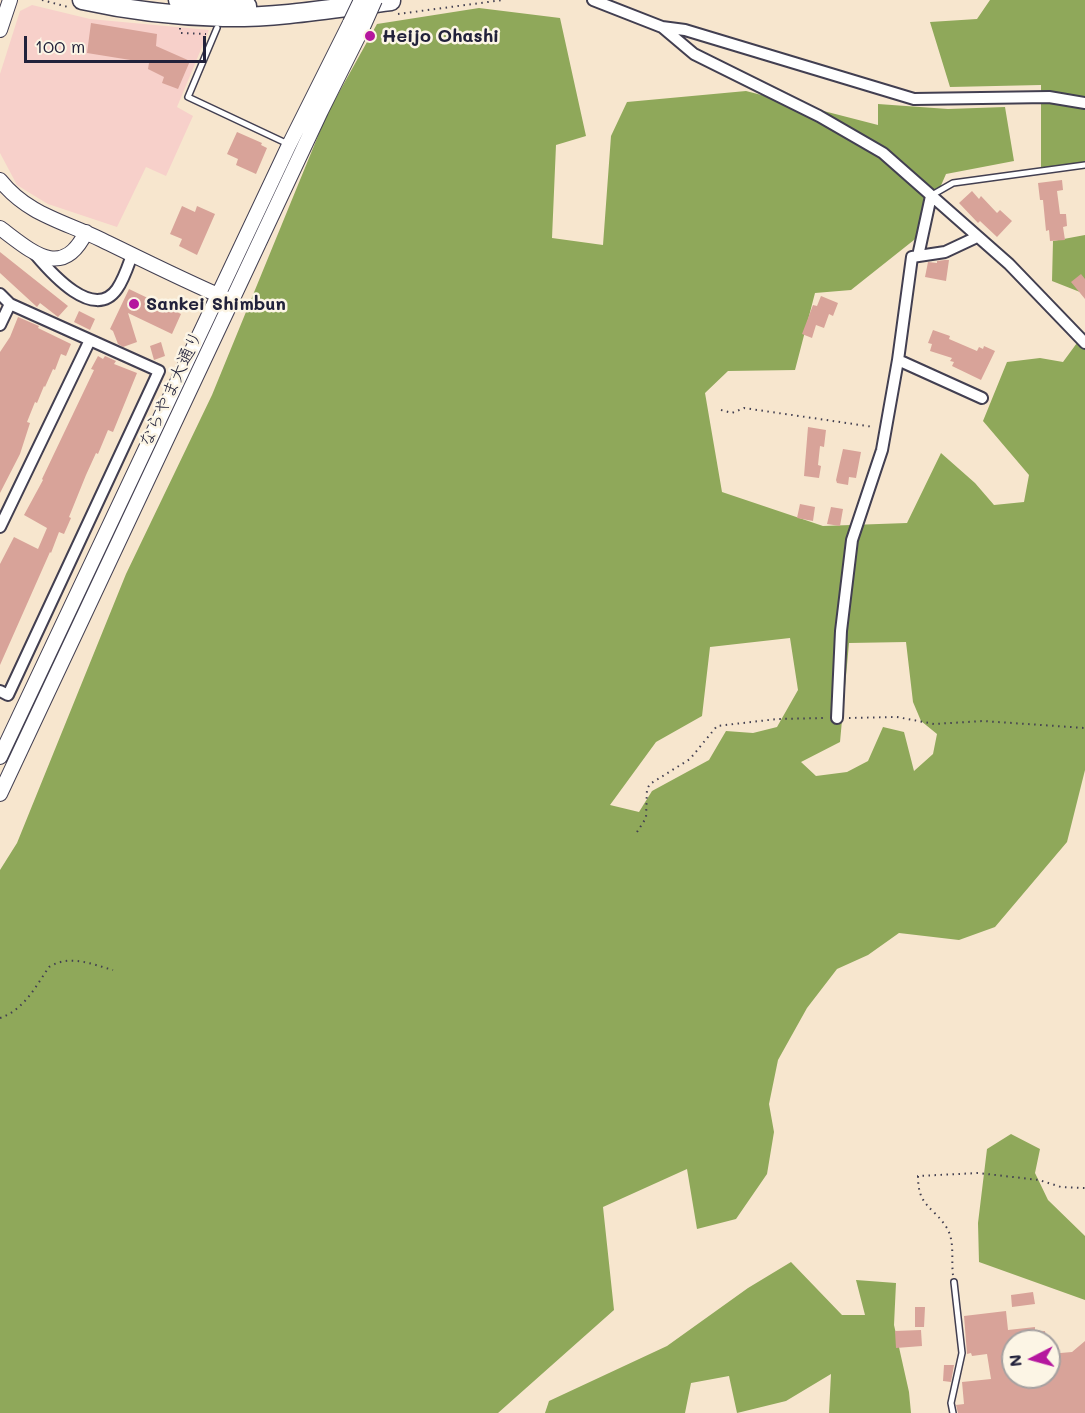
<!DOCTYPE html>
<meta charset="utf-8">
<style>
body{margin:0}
#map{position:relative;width:1085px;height:1413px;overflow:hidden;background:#f7e6ce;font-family:Mali,sans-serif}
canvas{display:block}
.north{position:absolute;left:1001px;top:1329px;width:60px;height:60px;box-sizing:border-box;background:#fcf5e5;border:2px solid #a5a1a1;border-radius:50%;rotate:264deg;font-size:16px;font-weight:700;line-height:24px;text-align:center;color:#22223b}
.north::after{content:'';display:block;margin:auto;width:21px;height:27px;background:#b5179e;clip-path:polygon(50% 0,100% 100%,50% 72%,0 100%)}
.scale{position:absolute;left:24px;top:36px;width:182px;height:27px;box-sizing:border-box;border:3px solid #22223b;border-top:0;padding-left:8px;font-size:18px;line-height:21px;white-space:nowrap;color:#22223b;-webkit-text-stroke:4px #fcf5e5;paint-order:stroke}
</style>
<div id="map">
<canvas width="1085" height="1413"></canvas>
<div class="north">N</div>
<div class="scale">100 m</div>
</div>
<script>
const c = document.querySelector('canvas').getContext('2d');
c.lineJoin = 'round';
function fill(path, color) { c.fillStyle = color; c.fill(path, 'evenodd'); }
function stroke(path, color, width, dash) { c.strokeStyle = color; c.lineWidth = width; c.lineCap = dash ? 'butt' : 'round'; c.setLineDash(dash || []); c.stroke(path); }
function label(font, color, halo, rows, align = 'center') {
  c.font = font + ' Mali,"Klee One",sans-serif'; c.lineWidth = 5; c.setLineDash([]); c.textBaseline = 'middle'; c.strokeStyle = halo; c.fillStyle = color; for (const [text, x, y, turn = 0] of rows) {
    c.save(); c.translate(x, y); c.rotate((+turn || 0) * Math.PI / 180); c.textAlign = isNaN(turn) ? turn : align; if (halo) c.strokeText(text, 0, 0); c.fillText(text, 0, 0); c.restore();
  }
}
const built = new Path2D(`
 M32 5 90 19 209 30 177 107 193 116 166 176 146 167 117 227 48 204 33 195 17 185 0 153V74L20 11Z`);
const forest = new Path2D(`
 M990 0H1085V101L1041 95V85L950 87 930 22 977 19Z
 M479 8 560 18 586 136 556 145 552 238 603 245 611 136 627 102 746 91 878 125V104L948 109 1005 107 1014 161 946 174 919 236 851 290 815 293 795 370 728 371 705 393 722 492 823 526 907 523 941 453 975 483 994 505 1024 502 1029 475 983 421 1007 362 1040 358 1063 362 1085 332V770L1067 842 995 927 959 940 899 933 868 955 837 969 807 1008 778 1060 769 1104 774 1132 767 1174 736 1219 697 1229 687 1169 603 1207 614 1310 498 1413H0V870L17 843 126 574 212 395 327 114 377 24ZM790 638 798 690 777 727 753 733 726 731 709 760 652 791 639 812 610 805 656 742 702 716 710 647ZM906 642 913 702 921 721 937 734 933 754 914 771 904 732 883 727 868 761 847 772 816 776 801 762 840 742 849 643Z
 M1041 101 1085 108V162L1041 170Z
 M1085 235V294L1052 281 1053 241Z
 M1011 1134 1040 1149 1035 1173 1048 1200 1085 1236V1300L979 1262 978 1223 987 1149Z
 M791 1262 842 1315H865L856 1280 896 1283 894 1325 909 1392 911 1413H829L831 1374 786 1401 737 1413 729 1376 691 1383 685 1413H545L549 1401 667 1346 748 1288Z`);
const building = new Path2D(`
 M91 23 157 34 156 46 190 61 178 89 162 83 164 77 148 69 149 63 87 53Z
 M237 132 262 143 261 145 267 148 256 174 236 165 238 159 227 154Z
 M1062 180 1063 190 1057 191 1060 214H1066L1067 226 1063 227 1065 240 1050 241 1049 230 1046 231 1043 200H1040L1038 183Z
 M972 191 979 199 981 196 997 213 1000 210 1012 221 997 237 980 221 978 223 959 203Z
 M182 206 195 212 197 206 215 214 197 255 179 246 182 239 170 234Z
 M0 252 68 306 58 317 40 303 37 307 0 273Z
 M945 260H949L946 281 925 277 928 262 937 263V261Z
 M1081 274 1085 279V299L1071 282Z
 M129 289 181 314 172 334 128 313 137 342 123 347 118 344 113 331 110 329Z
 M821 296 838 303 833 316 829 314 824 328 816 325 812 338 802 334 813 305 817 306Z
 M79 311 95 319 90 330 74 322Z
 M18 317 39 326 38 328 71 344 66 356 61 354 55 370 53 369 45 387 44 386 37 403 35 402 27 422 30 423 20 454 0 493V352L10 337Z
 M933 330 950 336 949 339 977 351 979 347 983 349 984 346 995 351 981 380 952 366 954 362 950 361 952 358 930 351 932 344 928 343Z
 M161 342 165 356 154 360 150 346Z
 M98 356 103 359 105 356 116 361 114 364 137 373 113 432 108 430 98 454 96 453 86 475 69 517 71 518 64 534 59 532 51 553 50 552 0 665V564L14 537 38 549 47 528 24 515 43 480 42 479 94 370 91 369Z
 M808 427 826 430 824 447 820 446 818 465 821 466 819 478 804 476Z
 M843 449 861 452 856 478 849 477 848 485 837 483 836 480Z
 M800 504 815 507 813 521 797 518Z
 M831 507 843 509 840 526 827 524Z
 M1033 1292 1035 1304 1012 1307 1011 1295Z
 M915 1307H925L924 1327H915Z
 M1006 1311 1008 1330 1035 1327V1332L1045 1331 1046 1341H1013V1377H1049V1354L1072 1352 1085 1341V1413H958L956 1405 964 1404 962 1382 991 1379 987 1354 972 1356 971 1353 967 1354 964 1316Z
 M921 1330 922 1346 896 1348 895 1331Z
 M944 1365H954L951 1382 943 1381Z`);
const path = new Path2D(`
 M42 0 68 7
 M398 14 503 0
 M180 28V33L206 34
 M721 410 732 413 744 408 874 427
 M849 718 897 717 934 724 983 721 1085 728
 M637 832 646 818 647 789 650 784 690 759 717 726 777 719 825 718
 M0 1018C24 1010 36 986 49 967 70 954 91 964 113 970
 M953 1275C951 1260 955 1242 947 1228 932 1205 918 1207 918 1176L978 1173 1039 1180 1061 1187 1085 1188`);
const service = new Path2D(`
 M217 28 188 97 288 144
 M932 195 953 183 1085 165
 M953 1413 951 1403 962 1353 954 1282`);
const minor = new Path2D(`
 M593 0 662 27 685 30 914 99 1049 97 1085 103
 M662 27 694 54 819 116 883 153 1009 264 1085 343
 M35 254C51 273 94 322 117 289 124 279 128 266 132 255
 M918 256 931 196
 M0 294 10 304 159 371 8 695 0 691
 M0 325 10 304
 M898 360 982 398
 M0 527 90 340
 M837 718 841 631 852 540 882 450 898 360 912 257 945 252 977 237`);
const tertiary = new Path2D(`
 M0 30 10 0
 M0 180C28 215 63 221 102 240 143 260 185 281 227 299
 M0 228C30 250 62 282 86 232
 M0 757 289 145 350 23
 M0 794 321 111 363 27`);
const trunk = new Path2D(`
 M82 0C127 10 176 16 223 17 279 18 335 8 391 1
 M178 0 247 6`);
const tertiaryBridge = new Path2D(`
 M350 23 361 0
 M363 27 375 0`);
const markers = [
 [370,36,6,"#b5179e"],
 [134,304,6,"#b5179e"]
];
const poiNames = [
 ["Heijo Ohashi",382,36],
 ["Sankei Shimbun",146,304]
];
const streetNames = [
 ["ならやま大通り",171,389,-65]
];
fill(built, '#f7d0ca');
fill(forest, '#8fa85a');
fill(building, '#d8a399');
stroke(service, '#423f51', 8);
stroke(minor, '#423f51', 14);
stroke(tertiary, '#423f51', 16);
stroke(trunk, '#423f51', 21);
stroke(path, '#423f51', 2, [1.5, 4.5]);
stroke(service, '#fff', 5);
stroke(minor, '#fff', 10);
stroke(tertiary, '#fff', 14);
stroke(trunk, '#fff', 18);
stroke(tertiaryBridge, '#423f51', 16, []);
stroke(tertiaryBridge, '#fff', 14);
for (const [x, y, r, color] of markers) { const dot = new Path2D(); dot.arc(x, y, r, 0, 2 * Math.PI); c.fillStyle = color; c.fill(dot); stroke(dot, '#fcf5e5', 2); }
label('bold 18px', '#22223b', '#fcf5e5', poiNames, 'left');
label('18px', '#22223b', '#fcf5e5', streetNames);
</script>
